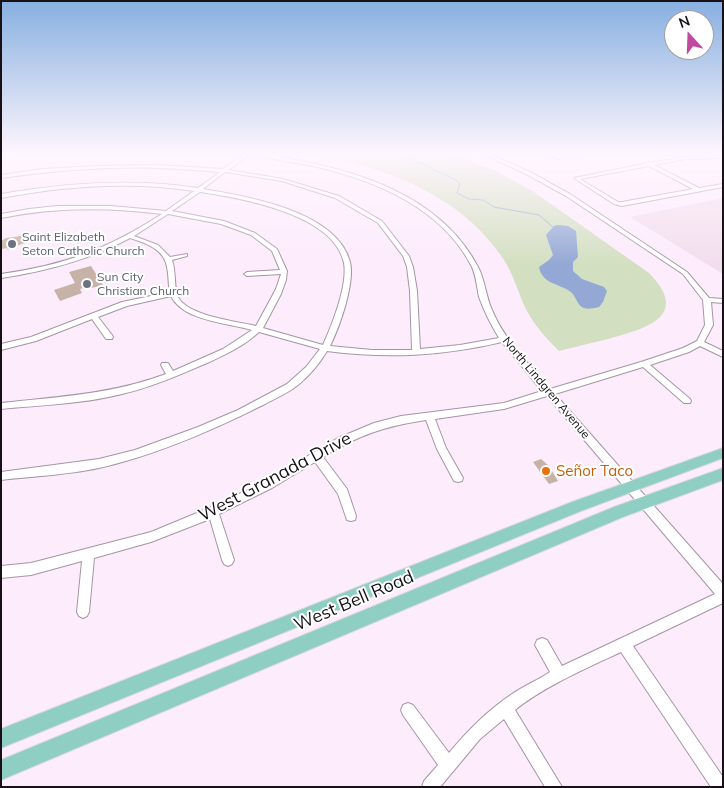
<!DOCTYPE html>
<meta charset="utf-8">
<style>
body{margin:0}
#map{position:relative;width:724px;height:788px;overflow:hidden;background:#fdecfc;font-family:Mulish,sans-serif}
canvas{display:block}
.frame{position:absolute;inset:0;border:2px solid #171117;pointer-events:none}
.north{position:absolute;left:664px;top:10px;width:50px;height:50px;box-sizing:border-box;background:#fff;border:1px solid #a2a0a2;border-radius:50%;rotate:340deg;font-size:14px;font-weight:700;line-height:20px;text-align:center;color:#171117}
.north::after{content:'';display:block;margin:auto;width:18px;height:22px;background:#c14a9f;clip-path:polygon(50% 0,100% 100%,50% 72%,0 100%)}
</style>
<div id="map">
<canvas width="724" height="788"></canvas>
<div class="frame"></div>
<div class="north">N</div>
</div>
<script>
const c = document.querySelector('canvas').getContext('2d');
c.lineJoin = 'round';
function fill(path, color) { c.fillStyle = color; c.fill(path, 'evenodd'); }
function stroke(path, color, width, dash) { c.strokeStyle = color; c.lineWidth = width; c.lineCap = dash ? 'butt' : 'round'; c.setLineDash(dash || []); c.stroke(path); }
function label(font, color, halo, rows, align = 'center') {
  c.font = font + ' Mulish,sans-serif'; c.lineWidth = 4; c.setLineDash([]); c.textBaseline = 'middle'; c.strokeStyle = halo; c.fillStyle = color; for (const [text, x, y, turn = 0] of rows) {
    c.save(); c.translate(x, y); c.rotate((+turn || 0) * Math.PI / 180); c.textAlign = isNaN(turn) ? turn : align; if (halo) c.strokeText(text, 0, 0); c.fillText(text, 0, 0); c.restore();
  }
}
const commercial = new Path2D(`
 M723 198V274L630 217Z`);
const green = new Path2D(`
 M317 154H452L460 157 494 170 534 192 649 273C692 317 644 329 608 339 591 343 575 347 559 351 546 338 534 325 526 309 518 293 514 275 504 260 462 196 389 169 317 154Z`);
const water = new Path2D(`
 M557 225 568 226 576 231 578 257 573 262V271L582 279 604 287 607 291 603 302 599 307C573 314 581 297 568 290 556 283 542 283 539 267L549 260 553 255 546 235 554 226Z`);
const stream = new Path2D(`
 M401 154 456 180 460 184 457 193 469 199 483 200 494 207 539 215 553 227`);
const building = new Path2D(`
 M28 235 27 239H35L7 250 8 248 1 249V241L6 238Z
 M91 266 103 285 91 288 90 286 80 289 82 293 60 301 54 290 75 283 69 272Z
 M541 459 549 466 558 481 549 484 533 462Z`);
const minor = new Path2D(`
 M1 154H6L1 156Z
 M244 154H250L229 170 283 179 339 196 382 221 409 256 413 267 417 291 420 349 460 345 499 338C491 325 484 311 479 297 477 287 476 276 472 267 443 209 377 181 317 167 297 162 274 161 254 154 273 154 291 159 310 163 376 176 446 205 478 267 485 280 486 297 492 310 505 341 529 364 550 389L641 362 683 348 697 341 705 325 703 300 683 274 566 196 526 174 483 154H490L530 172 570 194 687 272 709 298 723 299V303L711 302 713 325 704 342 723 351V357L700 346 689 352 650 365 690 399 691 401 690 403H684L643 367 555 394 723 584V603L633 646 723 777V787H711L621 652C587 668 543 687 515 710L562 787H545L504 719 480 739 440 787H422L424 781 438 765 403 715 401 710 403 705 408 703 413 705 449 753C467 731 488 710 512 694 524 686 538 680 550 672L535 645 537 640 542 638 547 640 562 666 715 594 547 396 504 409 435 419 446 448 463 478 462 481 458 482 454 481 437 449 426 420C386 426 358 435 323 457L347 489 356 516 355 520 351 521 347 520 338 494 315 462 272 488 219 514 234 560 232 564 228 566 224 564 222 560 210 519 151 542 94 558 89 612 87 616 83 618 79 616 77 612 82 561 31 575 1 578V566L31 563 151 532 209 508 264 482 338 438 374 423 401 416 504 403 542 391 502 342C442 356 389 359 327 351 320 363 309 376 298 385 288 393 276 398 265 404 213 430 156 455 99 468 67 475 34 476 1 480V472L99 459 135 450 198 427 238 410 287 384 306 367 320 349 259 332C244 346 225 355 207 363 179 375 152 387 122 394 83 404 41 405 1 409V403C57 397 113 394 166 374L161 365 162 363H168L173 371 223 349 252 330C228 323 183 321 171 296L127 306 98 317 112 335 113 337 112 339H106L92 319 36 341 1 350V344L31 337 122 302 170 292C168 284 169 275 167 267 164 249 146 243 130 238 89 260 47 271 1 278V274C66 265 107 249 162 214 108 207 54 207 1 218V214L29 209 57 206H111L166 211 194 191C130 181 64 186 1 198V194C66 183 133 178 198 188L220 172C200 170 179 169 159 168 106 166 53 171 1 178V175L43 169 97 166 158 165 223 169ZM225 172 282 181 335 198 378 223 403 256 407 267 410 291 412 350H372L330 346C340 326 355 283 350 262 337 211 246 196 203 189ZM200 192C241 198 334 214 344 263 348 285 332 325 323 345L263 328 281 294 286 280 287 271 277 249 255 233 224 221 172 211ZM168 214 221 224 251 235 272 251 280 270 247 272 244 274 247 276 281 274 276 289 256 326C236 321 185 316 177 295 174 284 176 271 172 260L187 256V254L170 257 158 245 134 236Z
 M549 154H555L558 156 582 154 557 159Z
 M723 156V158L685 159 654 165 699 188 723 184V187L622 206 614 204 574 178 648 163 685 157ZM649 166 693 189 622 202H618L580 179Z`);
const major = new Path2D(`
 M723 448V458L581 511 1 748V729L572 502Z
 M723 468V480L623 517 1 780V760L614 507Z`);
const markers = [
 [12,244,5,"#6b7280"],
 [87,284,5,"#6b7280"],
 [546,471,5,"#e8710a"]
];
const farWorshipnames = [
 ["Saint Elizabeth",22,237],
 ["Seton Catholic Church",22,251],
 ["Sun City",97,277],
 ["Christian Church",97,291]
];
const farStreetnames = [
 ["North Lindgren Avenue",546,388,50]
];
const foodNames = [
 ["Señor Taco",556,471]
];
const nearStreetnames = [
 ["West Granada Drive",275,477,-28],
 ["West Bell Road",354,601,-23]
];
fill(commercial, '#f2ddec');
fill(green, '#d3dfc1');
fill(water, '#93a8d4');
stroke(stream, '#93a8d4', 1);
fill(building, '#c7b2a7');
stroke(minor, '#a595a4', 2);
stroke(major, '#dad9da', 2);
fill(minor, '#fff');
fill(major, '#8fcec2');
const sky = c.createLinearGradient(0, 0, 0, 265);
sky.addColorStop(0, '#86afe0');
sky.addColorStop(0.58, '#fef6fe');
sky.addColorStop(1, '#fef6fe00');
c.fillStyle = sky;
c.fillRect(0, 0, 724, 265);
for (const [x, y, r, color] of markers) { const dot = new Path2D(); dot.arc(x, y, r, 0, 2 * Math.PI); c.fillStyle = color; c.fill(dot); stroke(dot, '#fff', 2); }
label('12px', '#5b616d', '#fff', farWorshipnames, 'left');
label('12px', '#171117', '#fff', farStreetnames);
label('15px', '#c56008', '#fff', foodNames, 'left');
label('18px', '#171117', '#fff', nearStreetnames);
</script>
